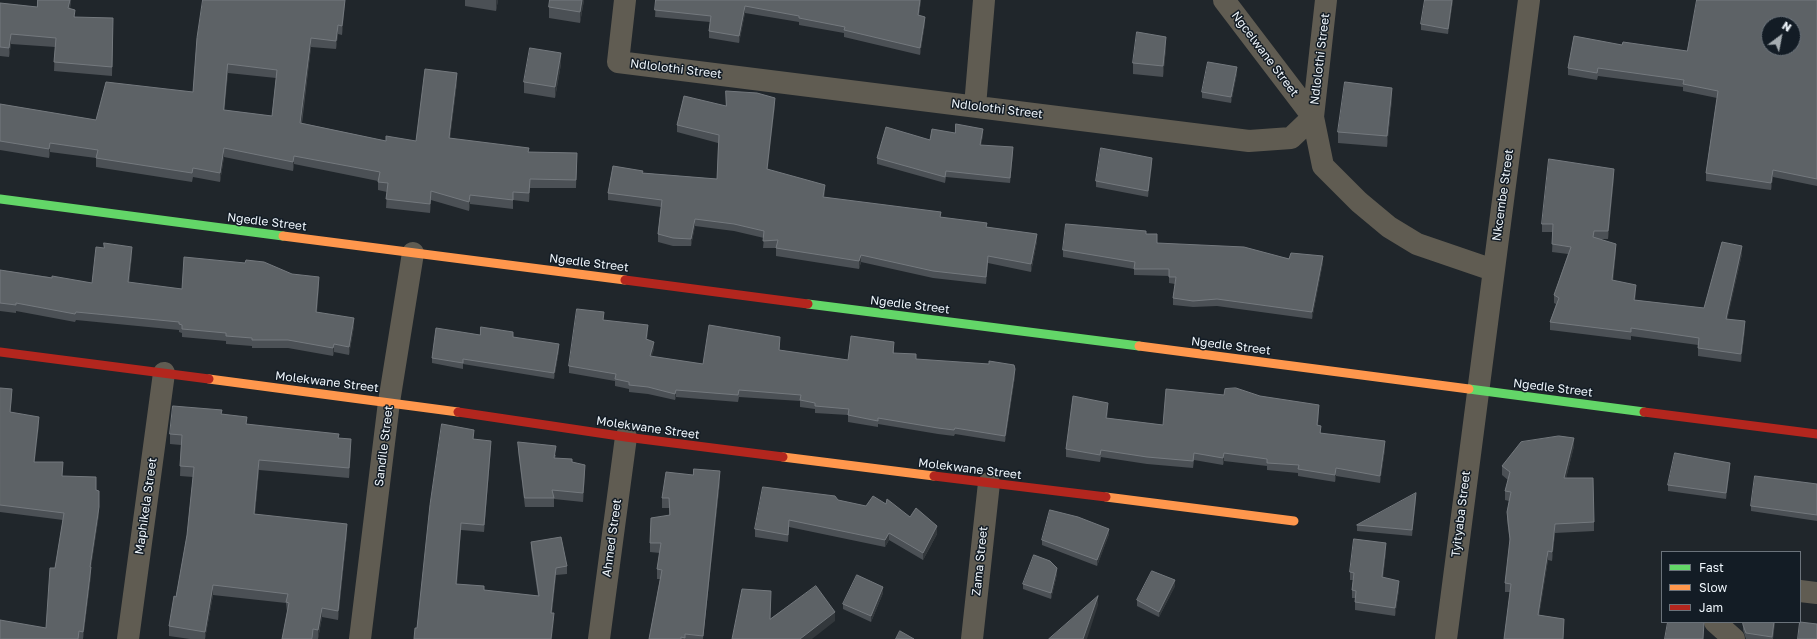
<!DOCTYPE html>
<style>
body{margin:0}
#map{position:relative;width:1817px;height:639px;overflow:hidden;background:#20262b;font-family:"Golos Text",sans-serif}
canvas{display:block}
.legend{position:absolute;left:1661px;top:551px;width:140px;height:72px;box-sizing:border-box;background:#131c25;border:1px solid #6b737b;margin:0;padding:5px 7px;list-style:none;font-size:12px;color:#eef5fb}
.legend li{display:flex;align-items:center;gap:8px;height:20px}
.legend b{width:20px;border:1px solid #6b737b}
.north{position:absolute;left:1761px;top:16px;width:40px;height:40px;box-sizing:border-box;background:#131c25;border:1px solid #6b737b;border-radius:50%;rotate:32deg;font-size:11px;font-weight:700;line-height:16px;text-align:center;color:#eef5fb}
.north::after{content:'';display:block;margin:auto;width:14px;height:18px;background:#a6adb2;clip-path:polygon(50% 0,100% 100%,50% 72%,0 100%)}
</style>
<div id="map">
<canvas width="1817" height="639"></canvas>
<ul class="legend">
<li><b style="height:5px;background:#63d668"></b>Fast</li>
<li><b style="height:5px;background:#ff974d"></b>Slow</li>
<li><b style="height:5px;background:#b3261e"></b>Jam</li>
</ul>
<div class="north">N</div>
</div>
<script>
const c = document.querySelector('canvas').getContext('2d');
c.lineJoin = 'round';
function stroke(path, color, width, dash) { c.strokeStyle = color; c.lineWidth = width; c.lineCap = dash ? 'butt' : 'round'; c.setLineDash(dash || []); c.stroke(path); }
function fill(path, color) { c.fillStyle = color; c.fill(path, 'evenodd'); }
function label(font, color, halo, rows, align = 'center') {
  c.font = font + ' "Golos Text",sans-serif'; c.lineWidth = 3; c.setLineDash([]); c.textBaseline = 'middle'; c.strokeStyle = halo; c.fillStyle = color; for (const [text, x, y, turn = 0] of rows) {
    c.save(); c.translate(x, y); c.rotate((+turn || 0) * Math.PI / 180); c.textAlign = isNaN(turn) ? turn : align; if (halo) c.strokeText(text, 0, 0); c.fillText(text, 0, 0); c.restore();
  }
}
const street = new Path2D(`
 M625 0 618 62 1249 141 1291 138 1313 117 1326 0
 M1224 0 1313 117 1323 166 1359 202 1389 227 1417 244 1493 270
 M975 106 984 0
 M1800 591 1817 593
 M1715 622 1734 639
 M128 639 164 373
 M360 639 389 402 413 253
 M599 639 626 437
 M972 639 989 483
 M1446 639 1529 0`);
const fast = new Path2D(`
 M0 199 283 236
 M808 304 1139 346
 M1469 389 1644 412`);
const slow = new Path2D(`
 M283 236 625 280
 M1139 346 1469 389
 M209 379 458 412
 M783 457 934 476
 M1106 497 1294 521`);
const jam = new Path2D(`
 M625 280 808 304
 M0 352 209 379
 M458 412 626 437 783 457
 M1644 412 1817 434
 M934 476 1106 497`);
const wall = new Path2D(`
 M71 0 70 9 75 17 113 28 112 76 54 71 55 47 11 44 9 57 0 56V3L37 7Z
 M345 0 342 35 338 34 336 49 311 47 302 123 386 141H416L457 82 450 138 529 152 577 153 576 188H530L529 202 513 200V209L470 204 469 211 431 200 430 213 386 208 387 192 378 190V181L294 164 293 171 224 157 220 182 193 177 192 182 96 167V158L50 152 49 158 0 150V104L96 120 193 92 197 38ZM228 73 276 78 272 116 224 110Z
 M465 0H498L496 11 465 6Z
 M550 0H584L580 23 549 18V7Z
 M656 0H921L919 15 925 23 920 55 844 37V33L799 25V22L745 13 739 43 709 38V31L710 22 655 17Z
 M1453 0 1448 34 1421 30V24Z
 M1817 0V186L1773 177 1771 190 1706 181V173L1717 98 1683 91V87L1598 76 1597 80 1568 75V68L1622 45 1687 51Z
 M1166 48 1163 77 1133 74V63Z
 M561 64 555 98 524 93V82Z
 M1237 73 1231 103 1202 98V92Z
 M1392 99 1387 147 1338 143V132Z
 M775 105 767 169 825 192 824 197 941 217 987 227 1037 241 1031 272 988 263 986 284 933 278 861 262 859 269 776 256V248H763L764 238 734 231 695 226 691 246H673L658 242V234L661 207 608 200V193L643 173 717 179 718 143 677 132V125L726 106Z
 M955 133 983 135 981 145 1013 153 1010 183 946 177 945 183 877 164V158L930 140Z
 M1152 164 1148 197 1096 187V181Z
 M1614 177 1608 239H1600L1616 251 1613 281 1636 292 1635 300 1704 308 1742 254 1727 319 1745 329 1741 362 1698 356V345L1631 336V340L1550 330V322L1556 304 1554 303V295L1568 254 1552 252 1553 232H1542V224Z
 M1146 234 1157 243 1323 262 1312 319 1217 306 1193 307 1173 305V298L1175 284 1169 283V276L1134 275V269L1063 257V250Z
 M132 255 129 283 182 289 292 274 319 285 317 312 354 326 349 355 334 352 333 356 288 348H252V346L226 344V341L182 337V333L179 332V330L76 320 75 322 16 311V313L0 311V270L92 283Z
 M604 320 648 332 647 339 654 349 651 357 703 364 780 344 779 350 848 360 894 349V353L916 359 1015 376 1005 442 955 434 954 436 938 434 878 424V427L848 422V415L815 413V409L800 407V401L739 397 738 402 676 397 675 400 648 394 629 392V389L615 386V381L569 373V366Z
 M480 335 513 337 559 350 554 379 463 364V369L432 363V358Z
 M0 388 12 397 10 412 39 425 34 462 62 476 96 490 99 499V514L91 567V575L83 639H0L46 628 55 568 63 520 0 512Z
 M1224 395 1260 396 1319 412 1318 425 1321 433 1385 449 1380 483 1336 476 1335 482 1298 476V473L1267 470V466L1224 461 1223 465 1194 460 1193 468 1147 464 1101 457 1100 462 1066 457V449L1108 410 1107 418 1163 425Z
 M222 414 247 424 339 438 351 449 349 478 259 470 255 514 347 533 338 620 322 617 318 639H282L287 612 286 603 213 595 205 639H190L169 636V626L176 597 187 535 193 477 180 476 181 445 170 444V434Z
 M474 439 491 448 484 532 461 530 457 584 484 590 538 596 531 549V542L567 566V574L556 575 552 613 554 620 417 628Z
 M518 442 556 455 555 458 572 462 585 474 583 502 554 499V507H525L518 451Z
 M1574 446 1566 478 1594 522V531L1555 533 1552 561 1548 560 1539 615 1564 619 1563 639H1504L1510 592H1505V583L1510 543 1507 520V512L1509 501 1505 500V491L1508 480 1502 475V466Z
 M1730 468 1726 499 1668 491V485Z
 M720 481 703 639H649L660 579H657V569L660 553 650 552V543L669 515V508H662V498Z
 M1817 484V521L1751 511V506Z
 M1416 499 1412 536 1357 531V525Z
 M838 500 866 506 886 504 910 517 937 534 923 560 889 540 885 547 789 527 788 542 755 537V529Z
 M1109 534 1097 566 1042 545V540Z
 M1386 551 1383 578 1399 589 1395 616 1355 610V598H1352V590L1353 580H1350V572Z
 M1057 574 1051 599 1023 589V584Z
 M1175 586 1159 617 1137 606V600Z
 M883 593 871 622 843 609V604Z
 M1743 622H1775L1773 639H1746L1743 630Z`);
const shadedWall = new Path2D(`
 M70 0H71L68 18V8Z
 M345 0V5L342 35V26Z
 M496 0H498L496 11Z
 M582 0H584L580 23V12Z
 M920 0H921L918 22V15Z
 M1452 0H1453L1448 34V29Z
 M745 6V13L739 43V36Z
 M925 17V23L920 55V48Z
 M338 25V34L336 49V41Z
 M11 34V44L9 57V48Z
 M1166 37V48L1163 77V66Z
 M311 38V47L300 132V123Z
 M561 53V64L555 98V87Z
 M228 64V73L224 118V110Z
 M1237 67V73L1231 103V97Z
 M457 73V82L449 147V138Z
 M1392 88V99L1387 147V136Z
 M775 98V105L767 177V169Z
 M983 129V135L980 151V145Z
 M50 143V152L49 158V149Z
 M1013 147V153L1010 183V178Z
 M224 148V157L220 182V173Z
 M294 156V164L293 171V162Z
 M1152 158V164L1148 197V191Z
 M1614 169V177L1608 239V231Z
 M1773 170V177L1771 190V183Z
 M530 179V188L529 202V193Z
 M825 185V192L823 204V197Z
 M431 191V200L430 213V204Z
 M470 195V204L469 211V202Z
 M695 219V226L691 246V239Z
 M1037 234V241L1031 272V264Z
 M1616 244V251L1612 288V280Z
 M1742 246V254L1726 326V319Z
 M132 247V255L128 290V282Z
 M861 255V262L859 269V261Z
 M988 256V263L986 284V277Z
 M1323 256V262L1312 319V312Z
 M319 277V285L316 320V312Z
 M1636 285V292L1634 308V300Z
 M354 318V326L349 355V347Z
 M1745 321V329L1741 362V354Z
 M648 325V332L646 345V339Z
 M654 342V349L650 363V356Z
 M334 344V352L333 356V348Z
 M559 344V350L554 379V373Z
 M1015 369V376L1005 442V436Z
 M12 389V397L10 420V412Z
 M676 390V397L675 400V394Z
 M1108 403V410L1106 425V418Z
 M1319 405V412L1317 432V425Z
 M39 417V425L34 470V462Z
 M1574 438V446L1564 487V478Z
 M351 439V449L349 478V468Z
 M491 441V448L484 532V525Z
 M1385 441V449L1380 483V476Z
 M1224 453V461L1223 465V458Z
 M259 460V470L254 524V514Z
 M1730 463V468L1726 499V493Z
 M585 465V474L583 502V493Z
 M1336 468V476L1335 482V475Z
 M720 471V481L703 639Z
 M99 491V514L90 575V567Z
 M1416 493V499L1412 536V530Z
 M789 520V527L788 542V535Z
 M461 523V530L456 591V584Z
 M347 524V533L338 620V611Z
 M1555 524V533L1552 561V552Z
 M937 526V534L923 560V553Z
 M1109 529V534L1097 566V560Z
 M889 533V540L885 547V540Z
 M1386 543V551L1382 585V577Z
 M1548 551V560L1538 624V615Z
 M91 567V575L83 639V632Z
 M556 568V575L551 620V613Z
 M1057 568V574L1051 599V593Z
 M1175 580V586L1159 617V612Z
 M1399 581V589L1395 616V608Z
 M213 585V595L205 639V632Z
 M883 587V593L871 622V616Z
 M771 591V600L770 628V619Z
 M1098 596V605L1087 639H1083Z
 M322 608V617L318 639V630Z
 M835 612V621L812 639H800Z
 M554 613V620L552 639H551Z
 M1774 622H1775L1772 639Z
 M313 629V639H312Z`);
const building = new Path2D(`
 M38 0H70L68 8 75 10 74 17 113 18 112 67 54 62 56 38 11 34 9 48 0 47V3L37 7Z
 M203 0H345L342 26 338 25 336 41 311 38 300 123 386 141V136L416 141 425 69 457 73 449 138 529 148 528 152 577 153 576 180 530 179 529 193 513 192V200L470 195 469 202 431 191 430 204 386 199 388 183 378 182 380 172 294 156 293 162 224 148 220 173 193 168 192 173 96 158 98 150 50 143 49 149 0 141V104L96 120 106 82 193 92 197 38ZM228 64 277 70 272 116 224 110Z
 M550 0H582L580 12 549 7Z
 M656 0H920L918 15 925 17 920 48 844 30 845 27 799 18V16L745 6 739 36 709 31 711 16 655 10Z
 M1425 0H1452L1448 29 1421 24Z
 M1697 0H1817V179L1773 170 1771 183 1706 173 1718 91 1683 84 1684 80 1598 68 1597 73 1568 68 1574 36 1622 45 1623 42 1687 51ZM1769 24H1793V48H1769Z
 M1137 32 1166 37 1163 66 1133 63Z
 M530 48 561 53 555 87 524 82Z
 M1208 62 1237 67 1231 97 1202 92Z
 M1345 82 1392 88 1387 136 1338 132Z
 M726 91 757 93 775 98 767 169 825 185 823 197 941 212 940 217 987 223 986 227 1037 234 1031 264 988 256 986 277 933 271 861 255 859 261 776 248 778 240 763 241 764 231 734 224 695 219 691 239 673 238 658 234 662 200 608 193 613 166 643 171 642 173 717 179 719 135 677 125 684 96 726 106Z
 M956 124 983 129 980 145 1013 147 1010 178 946 171 945 177 877 158 886 127 930 140 932 129 955 133Z
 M1101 148 1152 158 1148 191 1096 181Z
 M1549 159 1614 169 1608 231H1594L1593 237 1616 244 1612 280 1636 285 1634 300 1704 308 1722 242 1742 246 1726 319 1745 321 1741 354 1698 348 1699 338 1631 328V332L1550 322 1559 298 1554 295 1571 247 1552 244 1553 224H1542Z
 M1066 224 1146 231V234H1157V243L1244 247 1289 259 1291 253 1323 256 1312 312 1217 299 1193 301 1173 298 1176 277H1169V269H1134L1135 262 1063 250Z
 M104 243 132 247 128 282 182 289 184 257 245 263 246 260 264 262 292 274 319 277 316 312 354 318 349 347 334 344 333 348 288 340H252V338L226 336V333L182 329V325L179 324V322L76 312 75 314 16 303V305L0 303V270L52 278V276L92 283 96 247 104 248Z
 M577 309 604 312 603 320 648 325 646 339 654 342 650 356 703 364 709 325 780 337 779 350 848 360 851 336 894 342 893 353 916 354V359L989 364V361L1014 365 1015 369 1005 436 955 428 954 430 938 428 878 418V421L848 415 849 409 815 406V403L800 400 801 395 739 390 738 395 676 390 675 394 648 387 629 385V382L615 379 616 374 569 366Z
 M481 327 513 332V337L559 344 554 373 463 359V363L432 358 436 328 480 335Z
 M0 388 12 389 10 412 39 417 34 462H63L62 476 96 477V490L99 491V507L90 567H91L83 632 79 631 78 639H0V620L46 628 50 568H55L64 513 0 505Z
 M1236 388 1260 396 1319 405 1317 425 1321 426 1320 433 1385 441 1380 476 1336 468 1335 475 1298 469 1299 465 1267 463V459L1224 453 1223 458 1194 453 1193 461 1147 457 1101 450 1100 455 1066 449 1073 396 1108 403 1106 418 1163 425 1166 389 1224 395 1225 389Z
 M173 406 222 410 221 414 247 417 246 424 339 434 338 438 351 439 349 468 259 460 254 514 347 524 338 611 322 608 318 630 313 629 312 639H282L289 603 286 602 288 594 213 585 205 632 169 626 174 596 176 597 187 535 194 467 180 466 182 435 170 434Z
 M442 424 474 430 473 439 491 441 484 525 461 523 456 584 484 586V590L539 596 531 542 561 537 567 566 556 568 551 613H554L551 639H414L415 628H417L430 505Z
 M1559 436 1574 438 1564 478H1593L1594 522 1555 524 1552 552 1548 551 1538 615 1564 619 1563 639H1504L1511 584 1505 583 1510 539 1507 512 1511 492 1505 491 1510 472 1502 466 1521 442Z
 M518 442 556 446 554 458 572 459V462L585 465 583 493 552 490 554 498H525Z
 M1675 453 1730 463 1726 493 1668 485Z
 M694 469 720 471 703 636 685 634V638L681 637V639H649L662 570 657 569 661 543H650L651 518 670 515 669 498H662L666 472 693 475Z
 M1755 476 1817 484V515L1751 506Z
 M763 487 835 496 838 500 866 506 873 496 886 504 887 499 910 517 916 508 937 526 923 553 889 533 885 540 789 520 788 535 755 529Z
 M1416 493 1412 530 1357 525Z
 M1050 510 1078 517 1109 529 1097 560 1042 540Z
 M1354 539 1386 543 1382 577 1399 581 1395 608 1355 602 1356 591 1352 590 1354 573 1350 572Z
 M1034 555 1050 561 1057 568 1051 593 1023 584Z
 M1152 571 1175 580 1159 612 1137 600Z
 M857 575 883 587 871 616 843 604Z
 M816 586 835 612 800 639H732L742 589 771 591 770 619Z
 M1098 596 1083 639H1049Z
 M1668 622H1704L1703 639H1665Z
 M1743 622H1774L1772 637 1746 633 1743 625Z
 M1800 622 1817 624V639H1798Z
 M900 631 914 639H896Z`);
const streetNames = [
 ["Ngcelwane Street",1265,54,53],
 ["Ndlolothi Street",1320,59,-83],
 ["Ndlolothi Street",676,69,7],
 ["Ndlolothi Street",997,109,7],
 ["Nkcembe Street",1503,195,-82],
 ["Ngedle Street",267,222,7],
 ["Ngedle Street",589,263,7],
 ["Ngedle Street",910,305,7],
 ["Ngedle Street",1231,346,7],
 ["Molekwane Street",327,382,7],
 ["Ngedle Street",1553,388,7],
 ["Molekwane Street",648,428,8],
 ["Sandile Street",384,446,-83],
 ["Molekwane Street",970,469,7],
 ["Maphikela Street",146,506,-82],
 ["Tyityaba Street",1461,514,-83],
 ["Ahmed Street",612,538,-82],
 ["Zama Street",980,561,-84]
];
stroke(street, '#605c52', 22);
stroke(fast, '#63d668', 9);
stroke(slow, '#ff974d', 9);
stroke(jam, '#b3261e', 9);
fill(wall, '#4b5055');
fill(shadedWall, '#33383c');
fill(building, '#5d6266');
stroke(building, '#74797e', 1);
label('12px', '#eef5fb', '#131c25', streetNames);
</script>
